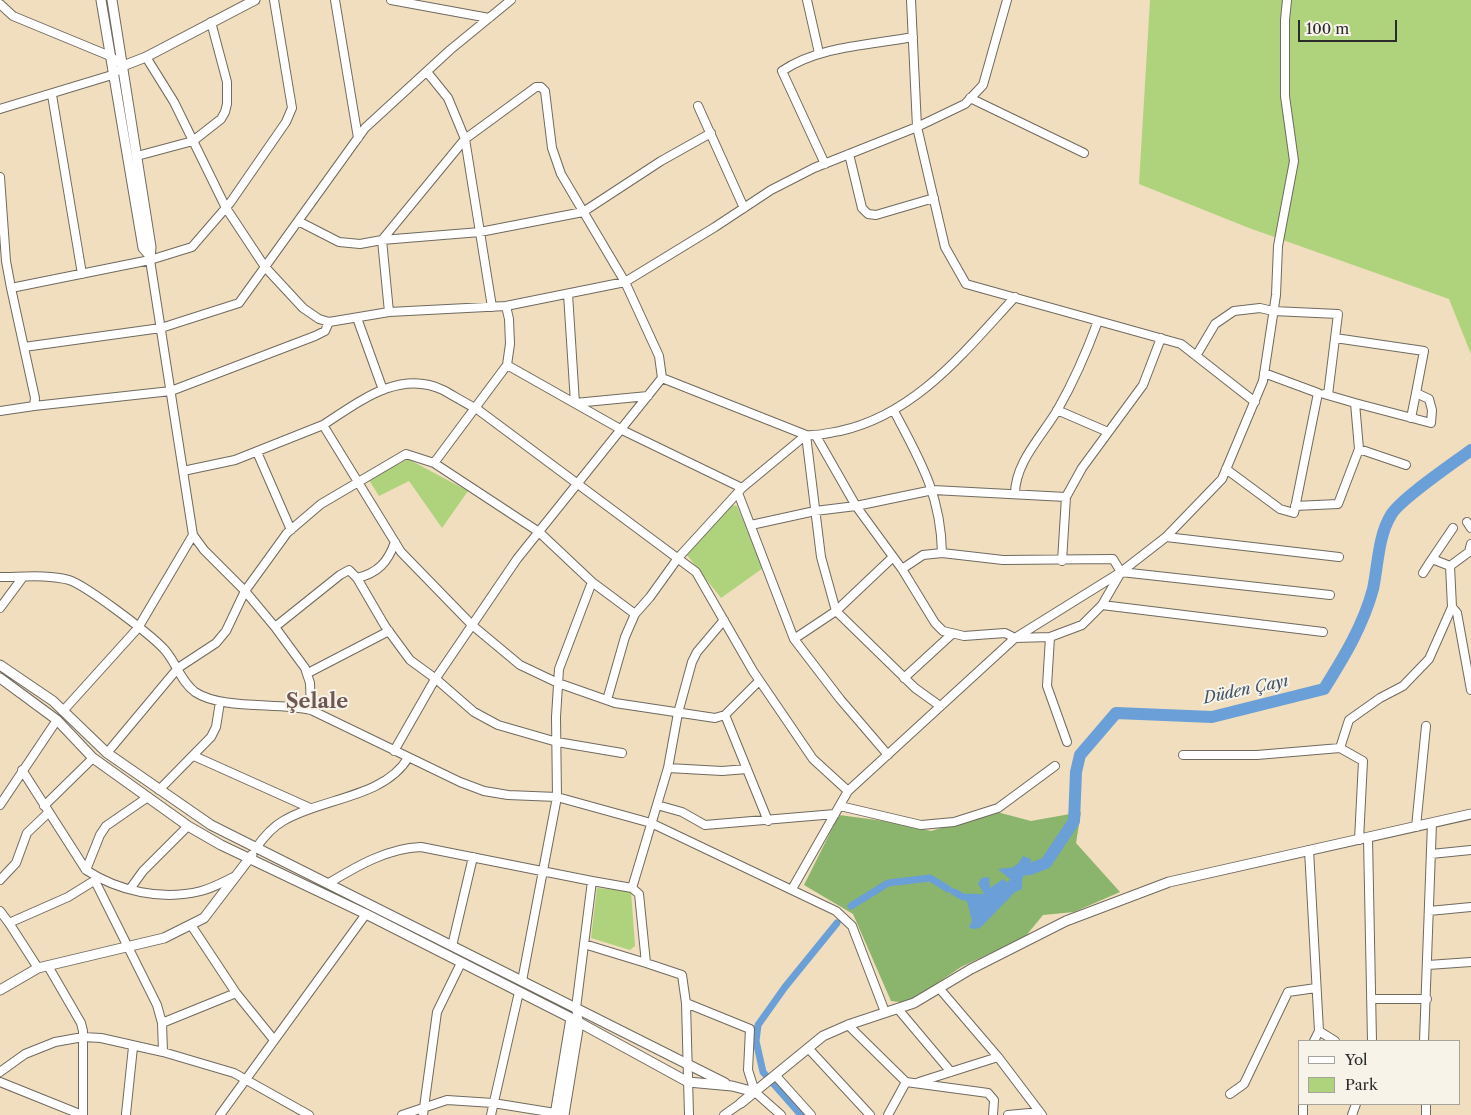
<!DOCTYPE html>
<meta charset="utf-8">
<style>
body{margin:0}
#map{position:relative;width:1471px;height:1115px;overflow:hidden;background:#f0debf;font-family:"Libre Caslon Text",serif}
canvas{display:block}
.legend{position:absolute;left:1298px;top:1040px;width:162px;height:65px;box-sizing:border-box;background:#f7f3e8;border:1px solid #a5a39c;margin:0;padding:6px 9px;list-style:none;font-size:15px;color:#2b2b2b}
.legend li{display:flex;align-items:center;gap:10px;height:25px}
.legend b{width:25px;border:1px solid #a5a39c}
.scale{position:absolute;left:1298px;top:20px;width:99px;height:22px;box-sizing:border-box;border:2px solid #2b2b2b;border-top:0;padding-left:6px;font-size:15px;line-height:18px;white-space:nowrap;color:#2b2b2b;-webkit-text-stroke:4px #f7f3e8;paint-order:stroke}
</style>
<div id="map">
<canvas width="1471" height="1115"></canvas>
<ul class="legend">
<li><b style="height:6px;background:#fff"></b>Yol</li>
<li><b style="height:14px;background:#afd37c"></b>Park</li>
</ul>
<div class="scale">100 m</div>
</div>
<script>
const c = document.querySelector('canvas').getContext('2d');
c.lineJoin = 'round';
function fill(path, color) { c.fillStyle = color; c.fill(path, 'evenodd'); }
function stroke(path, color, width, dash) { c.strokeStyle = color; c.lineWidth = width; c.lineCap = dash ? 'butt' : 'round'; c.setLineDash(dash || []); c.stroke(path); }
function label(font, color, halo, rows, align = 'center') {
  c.font = font + ' "Libre Caslon Text",serif'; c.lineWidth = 4; c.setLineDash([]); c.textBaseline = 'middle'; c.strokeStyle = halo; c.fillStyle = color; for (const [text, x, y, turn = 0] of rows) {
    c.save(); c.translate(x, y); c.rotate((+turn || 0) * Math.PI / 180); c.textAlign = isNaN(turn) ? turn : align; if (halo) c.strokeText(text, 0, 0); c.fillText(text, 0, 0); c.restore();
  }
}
const green = new Path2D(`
 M1150 0H1471V354L1449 299 1249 228 1139 184Z
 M408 459 468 491 442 528 409 481 379 496 369 480Z
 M732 505 737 506 763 568 721 598 687 555Z
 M597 888 631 891 635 946 630 950 591 938Z`);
const forest = new Path2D(`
 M997 812 1031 821 1081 812 1076 843 1120 892 1074 912 1043 915 1025 937 961 967 908 1003 891 1001 853 914 804 885 839 815 884 821 931 831Z`);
const water = new Path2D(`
 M1023 856 1031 859 1030 869 1022 874V889L1015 892 981 927 976 929 969 928 972 920 966 898 978 901 986 897 978 884 981 878 989 877 990 888 1003 879 1006 882 1011 880 998 869 1016 867Z`);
const canal = new Path2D(`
 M954 892 963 897 994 898
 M851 906 888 883 930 878 948 889
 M801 1115 763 1072 756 1041 758 1025 785 987 837 923`);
const river = new Path2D(`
 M1017 876 1019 870 1030 869 1046 863 1074 821 1076 772 1080 755 1116 713 1212 717 1324 689C1344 657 1363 626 1373 589 1378 566 1378 536 1391 515 1400 499 1454 463 1471 450`);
const minor = new Path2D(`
 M335 0 358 138
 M391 0 489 18
 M807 0 819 53
 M911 0 917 127 945 247 966 284 1181 344 1255 402
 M0 4 13 16 110 56 123 66 112 75 0 109
 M146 57 174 102 226 208 265 267 303 308 319 319 329 322 389 312 506 306 625 282 715 227 771 190 814 168 917 127 965 104 983 85 1007 0
 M427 72 448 98 465 139 492 307
 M52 95 82 274
 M970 98 1084 153
 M698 106 744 208
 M849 154 862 208 868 214 876 215 934 198
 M137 156 193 141 221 119 225 112 227 104V82L211 22
 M825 164 782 71C819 46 870 45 913 37
 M0 177 6 261 11 288
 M298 221 339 242 360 244 382 240 465 139 536 87H541L545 91 552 148 561 174 625 282 659 356 662 378 517 559 434 681 394 751
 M150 260 193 535 204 550 245 591 275 627 305 668 310 683 311 710
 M568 294 575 403 648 396
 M389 312 382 240 480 232 583 212 661 161 711 133
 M357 318 383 390
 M1335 338 1424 351 1416 393 1429 399 1432 410 1431 423 1355 403
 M24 347 161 328 239 303 365 128 450 50 511 0
 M1196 356 1215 324 1234 311 1260 308 1273 311 1338 314 1328 395
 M507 365 622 430 742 488
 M662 378 806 435C818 436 828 433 840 431 916 414 964 352 1015 297
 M34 406 171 391 315 336 325 331 329 322
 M1057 410 1108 432
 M0 411 34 406 35 398 11 288 150 260 192 247 230 203 286 122 292 108 274 0
 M894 411C920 460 941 495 942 553
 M1411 418 1416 393
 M323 425C359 402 399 369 443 390 454 396 465 403 477 409L696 572 753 671 813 759 848 791
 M806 435 821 557 836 611 915 688 940 706
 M816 436 856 506 902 569 935 623 943 631 964 636 1005 633 1015 638 1050 637 1082 625 1102 605 1120 574
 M1359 449 1406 465
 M257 452 291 530
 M434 463 507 365 510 344 509 319 506 306
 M1226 469 1280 509 1294 513 1318 393 1264 373
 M183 471 235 460 323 425 401 552 472 625 520 665 558 683 615 703 715 718 725 715 759 681
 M738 493 794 639 840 699 888 755
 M1015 494C1015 462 1043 435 1058 409 1074 381 1087 351 1098 321
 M1295 506 1338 504 1359 449 1355 403 1324 394
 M1467 522 1471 528
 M751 525 815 511 856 506 933 490 1066 497
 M1166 537 1339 557
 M1062 561 1066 497 1082 468 1143 385 1161 338
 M1450 566 1432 559 1453 528
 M902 569 923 555 942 553 1003 560 1113 559 1121 572
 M1121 572 1330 595
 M1423 573 1432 559
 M0 577C21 577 48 574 69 580 87 586 150 634 164 649 176 662 181 682 195 692 222 710 278 702 311 710L460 782 484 791 508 795 557 797 651 823 836 911 852 926 885 1012
 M357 578C378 573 388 562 395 542
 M1102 605 1323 632
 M1452 607 1450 566 1469 552 1471 544
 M0 608 23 577
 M275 627 340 575 349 570 357 578 385 626 410 660 436 679 474 712 498 725 557 742 622 753
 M1050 637 1047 686 1067 742
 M794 639 836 611 893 557
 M308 673 389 631
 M904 678 952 634
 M607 700 625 637 635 614
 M63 711 138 628 193 535
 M725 715 768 821
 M107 753 178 668 216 643 226 631 245 591 287 533 321 504 406 454 434 463 539 532 592 582 635 614 650 597 678 558 742 488 806 435
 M1183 755H1257L1340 748
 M194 756 310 808
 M668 768 722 771 747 769
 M22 770 86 870C118 891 162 901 201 891 213 888 225 881 236 876
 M159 790 211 737 216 727 220 702
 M0 805 57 720
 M657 805 682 812 705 825 835 814
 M44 806 93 758
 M840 806 921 825 954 822 998 808 1055 766
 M1416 827 1426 726
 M1368 838 1372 1041
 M1359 840 1363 761 1340 748 1349 720 1380 698 1403 686 1429 659 1452 607 1457 613 1471 690
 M256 848C263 838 271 828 283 821 321 798 384 798 408 758
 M1309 850 1319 1031 1314 1041
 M1431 854 1471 850
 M86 870 100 835 106 826 148 797
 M0 880 16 863 27 833 48 813
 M95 881 157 1005 162 1023 163 1052
 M329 883C357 866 388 848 421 847L592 881
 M632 888 668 768 678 713 692 662 697 652 724 620
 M130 889 143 871 188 826
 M792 889 848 791 1015 638 1121 572 1166 537 1222 479 1263 381 1276 295 1278 246 1294 161 1285 96V20L1287 0
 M0 911 9 923 68 897 97 879
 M1429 911 1471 907
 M9 923 38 968
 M584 944 646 963
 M452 946 473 857
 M1428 965 1471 962
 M48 966 81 1023 83 1031V1115
 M522 981 557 797 556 717 559 669 592 582
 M939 988 998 1057 1042 1115
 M236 993 274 1040
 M1371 999H1427
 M686 1003 750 1029 748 1070 755 1092 781 1115
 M898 1009 951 1072
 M162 1023 236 993 191 925
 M579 1023 576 1008 592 881 632 888 639 894 646 963 682 975 686 1003 689 1115
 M848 1025 906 1082 988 1093 994 1100 993 1115
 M1319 1031 1335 1041
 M1424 1041 1432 823
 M808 1048 870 1115
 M0 1072 25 1054 55 1042 83 1037 101 1038 163 1052 234 1073 309 1115
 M776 1076 811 1115
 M0 1082 82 1115
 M919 1082 998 1057
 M1230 1094 1244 1084 1288 992 1316 988
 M1303 1104V1115
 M126 1114 133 1047
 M220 1115 366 914
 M402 1115 447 1100 493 1103 555 1113
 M423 1115 437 1012 461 963
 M491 1115 519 992
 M724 1115 741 1103
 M888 1115 906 1082
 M1008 1115 1040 1112
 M1352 1115 1356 1104
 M1426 1115V1104`);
const tertiary = new Path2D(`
 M101 0 143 248 150 256
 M112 0 151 247 150 260
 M123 66 146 57 255 0
 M0 665 53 701 107 753 211 825 725 1083
 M0 678 57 720 93 758 188 826 221 845 366 914 571 1018 688 1082 732 1086 755 1092
 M0 990 38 968 164 938 204 918 252 855
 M741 1103 823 1036 848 1025 914 1003 971 969 1066 921 1169 882 1471 814
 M555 1115 571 1018
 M564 1115 579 1023`);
const waterNames = [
 ["Düden Çayı",1246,690,-12]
];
const districtNames = [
 ["Şelale",317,702]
];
fill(green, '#afd37c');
fill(forest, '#8bb56c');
fill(water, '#6b9fd7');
stroke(canal, '#6b9fd7', 7);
stroke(river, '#6b9fd7', 12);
stroke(minor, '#706a5f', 10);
stroke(tertiary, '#706a5f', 11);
stroke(minor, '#fff', 8);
stroke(tertiary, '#fff', 9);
label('italic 16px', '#415467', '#f7f3e8', waterNames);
label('bold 20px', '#6f5753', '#f7f3e8', districtNames);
</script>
